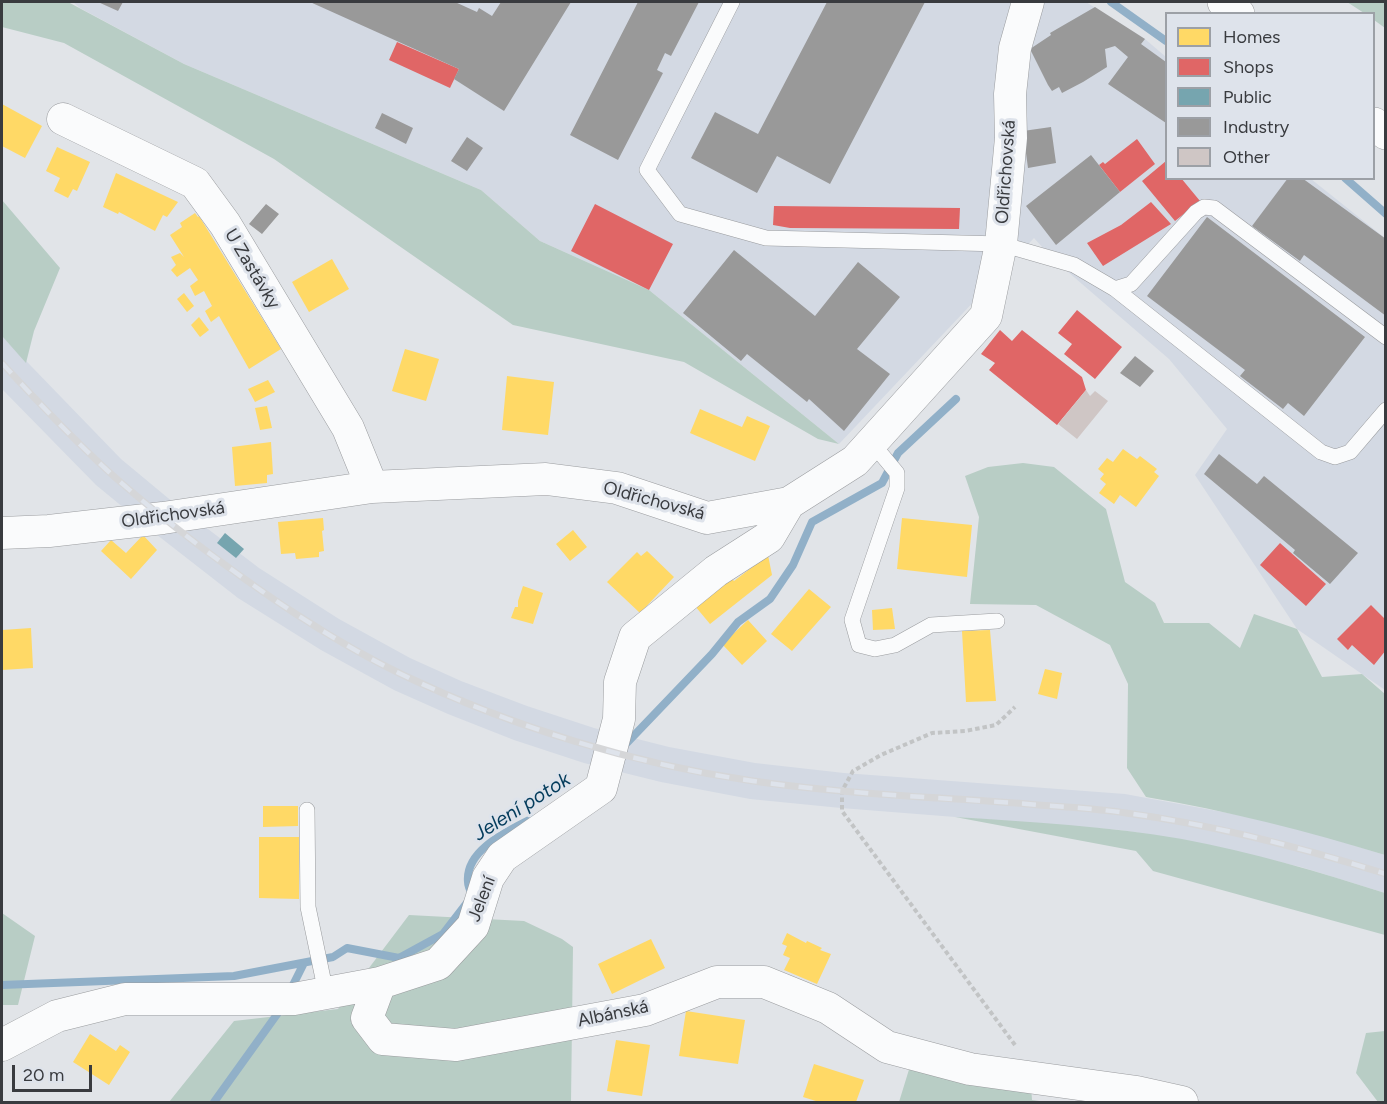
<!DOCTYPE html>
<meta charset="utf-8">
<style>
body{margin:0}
#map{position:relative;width:1387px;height:1104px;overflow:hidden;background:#e1e4e8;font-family:Figtree,sans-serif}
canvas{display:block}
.frame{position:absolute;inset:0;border:3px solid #393b3f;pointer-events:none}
.legend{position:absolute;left:1165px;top:12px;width:210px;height:168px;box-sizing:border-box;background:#dee3eb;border:2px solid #9ca0a6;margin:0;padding:8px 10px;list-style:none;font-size:18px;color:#393b3f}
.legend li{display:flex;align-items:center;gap:12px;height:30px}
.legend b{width:30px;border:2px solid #9ca0a6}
.scale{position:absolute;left:12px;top:1065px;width:80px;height:27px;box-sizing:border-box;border:3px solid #393b3f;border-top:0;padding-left:8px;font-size:18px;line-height:21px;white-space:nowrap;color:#393b3f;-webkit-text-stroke:4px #dee3eb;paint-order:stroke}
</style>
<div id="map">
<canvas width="1387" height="1104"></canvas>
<div class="frame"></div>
<ul class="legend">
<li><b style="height:16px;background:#ffd966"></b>Homes</li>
<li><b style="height:16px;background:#e06666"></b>Shops</li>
<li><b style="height:16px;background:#76a5af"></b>Public</li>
<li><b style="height:16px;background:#999"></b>Industry</li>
<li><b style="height:16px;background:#cfc6c5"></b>Other</li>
</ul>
<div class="scale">20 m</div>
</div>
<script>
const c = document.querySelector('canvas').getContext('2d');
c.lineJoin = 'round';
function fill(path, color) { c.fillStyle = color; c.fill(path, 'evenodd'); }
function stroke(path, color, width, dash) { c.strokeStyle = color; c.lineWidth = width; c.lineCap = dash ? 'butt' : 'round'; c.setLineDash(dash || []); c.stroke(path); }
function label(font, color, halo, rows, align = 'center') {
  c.font = font + ' Figtree,sans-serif'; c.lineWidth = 6; c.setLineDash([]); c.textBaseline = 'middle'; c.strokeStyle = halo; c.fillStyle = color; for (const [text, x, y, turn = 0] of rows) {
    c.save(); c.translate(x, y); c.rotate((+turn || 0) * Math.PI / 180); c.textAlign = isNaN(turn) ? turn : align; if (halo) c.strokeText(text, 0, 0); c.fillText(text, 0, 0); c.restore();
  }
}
const built = new Path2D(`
 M73 2H1086L1145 39 1166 57V178L1311 179 1385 238V690L1297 629 1195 475 1227 429 1169 359 1053 259 1034 238 839 444 649 290 540 241 481 190 184 64 80 8Z
 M2 336 121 459 174 503 259 568 339 619 410 658 461 681 527 706 594 728 669 747 755 763 844 773 1125 794 1250 817 1311 832 1385 855V893L1301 867 1184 840 1120 830 841 808 750 799 661 782 584 763 514 740 448 714 394 690 321 650 238 598 152 531 96 485 2 389Z`);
const green = new Path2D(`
 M2 2H68L184 64 481 190 540 241 649 290 839 444 818 439 684 362 513 325 274 159 64 43 2 27Z
 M1347 2H1385V28L1374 20V14L1364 13Z
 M2 200 60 268 34 331 26 363 2 336Z
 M1023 463 1054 467 1106 509 1125 582 1155 603 1164 623H1209L1240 648 1254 614 1297 629 1322 677 1362 674 1385 694V855C1307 831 1228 811 1146 797L1127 768 1128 684 1110 645 1036 605 970 604 979 517 965 476 988 467Z
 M955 817C1031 822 1107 826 1182 839 1252 852 1319 872 1385 893V935L1153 871 1136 851Z
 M2 913 35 936 18 1005H2Z
 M409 915 524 921 562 939 573 947 571 1102H169L234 1021 338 1009Z
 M1385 1031V1102H1378L1356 1073 1366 1033Z
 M911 1063 1031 1086 1032 1100 1047 1102H899Z`);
const homes = new Path2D(`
 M2 104 42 126 25 158 2 146Z
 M57 147 90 162 77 191 73 189 68 198 54 191 60 178 46 171Z
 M116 173 178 202 167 217 163 215 155 231 119 212 118 214 103 207Z
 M195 213 198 217 199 216 281 349 249 369 219 316 211 322 205 311 212 306 204 291 195 296 190 286 198 280 190 268 177 277 171 270 176 265 171 257 180 253 184 257 170 235 182 227 180 223Z
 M332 259 349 289 309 312 292 282Z
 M184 293 194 306 187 312 177 299Z
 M199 317 209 330 200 337 191 325Z
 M405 349 439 359 426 401 392 391Z
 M507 376 554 382 548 435 502 430Z
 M268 380 275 392 255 402 248 389Z
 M267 406 272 428 260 430 255 408Z
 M700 409 742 427 747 416 770 426 755 461 690 433Z
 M271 442 273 474 267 475V483L235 486 232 447Z
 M1123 449 1137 459 1140 456 1157 469 1154 472 1159 476 1136 507 1120 495 1114 504 1099 493 1106 484 1100 479 1104 474 1098 469 1107 458 1113 462Z
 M323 518 324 530 322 531 324 551 319 552V557L296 559 295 553 281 554 278 522Z
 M902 518 972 525 967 577 897 569Z
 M573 530 587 547 570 561 556 544Z
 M143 535 157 550 131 579 101 551 111 540 126 553Z
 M647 551 674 577 640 613 607 582 637 552 641 556Z
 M768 555 772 575 710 624 695 606 730 577 734 581Z
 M523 586 543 593 533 624 511 618 515 607H518V601Z
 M809 589 831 607 792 651 771 634Z
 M892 608 895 629 873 630 872 610Z
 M748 620 767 641 742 665 722 644Z
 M31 628 33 668 2 670V630Z
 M990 630 996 701 966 702 962 631Z
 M1045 669 1062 673 1057 699 1038 694Z
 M263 806H298V826L263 827Z
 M259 837H299V899L259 898Z
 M787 933 806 943 807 941 822 948 820 950 831 954 817 984 784 970 790 958 783 955 787 946 782 944Z
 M651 939 665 968 612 994 598 964Z
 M686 1011 745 1020 738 1064 679 1056Z
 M90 1034 116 1051 120 1045 130 1052 109 1085 73 1062Z
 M616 1040 650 1045 642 1096 607 1091Z
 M814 1064 864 1080 856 1102H819L803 1097Z`);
const shops = new Path2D(`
 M397 42 459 69 450 88 389 60Z
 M1137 139 1155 164 1120 192 1099 165 1103 162 1105 164Z
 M1166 161V178H1181L1200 201 1175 221 1142 181Z
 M1151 202 1171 224 1103 266 1087 243 1121 225Z
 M595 204 673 244 649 290 571 251Z
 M774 206 960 208 959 229 790 228 773 225Z
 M1077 310 1122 347 1095 379 1064 354 1072 344 1058 333Z
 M1000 330 1012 341 1022 330 1082 377 1086 390 1057 425 989 370 995 363 981 354Z
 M1280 543 1326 584 1306 606 1260 565Z
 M1371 605 1386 620V650L1374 665 1352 645 1348 650 1337 639Z`);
const public = new Path2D(`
 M225 533 244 549 236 558 217 543Z`);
const industry = new Path2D(`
 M98 2H123L118 11Z
 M310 2H455L477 12 479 8 492 16 501 2H571L504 111 454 79 459 69Z
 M638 2H699L671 56 665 53 657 70 663 73 618 160 570 135Z
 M827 2H925L830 184 777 156 757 193 691 158 715 112 758 134Z
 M1095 7 1145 39 1141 44 1166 62V123L1108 84 1128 57 1115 46 1105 49 1107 67 1083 82 1062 93 1059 87 1052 91 1048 85 1030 49 1051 35 1050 33Z
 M382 113 413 128 406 144 375 128Z
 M1051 127 1056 163 1028 168 1023 131Z
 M467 137 483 148 467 171 451 161Z
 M1091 155 1120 192 1056 245 1026 206Z
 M1288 178H1302L1386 239V316L1304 255 1300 261 1252 226Z
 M266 204 279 214 262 234 249 224Z
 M1207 217 1365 337 1304 416 1288 403 1283 409 1240 376 1245 370 1147 296Z
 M734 250 815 316 858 262 900 297 857 349 890 374 844 431 809 399 807 402 747 354 741 361 683 313Z
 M1135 356 1154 371 1140 387 1120 373Z
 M1219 454 1257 484 1264 476 1358 553 1330 584 1293 553 1295 550 1204 474Z`);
const stream = new Path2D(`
 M1111 2 1166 41
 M1345 178 1386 214
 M623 747 712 654 738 622 770 599 793 565 812 522 882 483 898 453 956 399
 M2 985 234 976 333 957 347 948 399 958 443 934 473 895C471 892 468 886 468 882 465 850 508 831 531 819
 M290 991 304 963
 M214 1102 283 1006`);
const building = new Path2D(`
 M1086 390 1090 396 1095 391 1108 401 1077 439 1058 424Z`);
const path = new Path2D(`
 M1015 1045 842 811V791L853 771 881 755 932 733 965 731 996 725 1015 707`);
const service = new Path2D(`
 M732 2 647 170 680 214 766 238 1001 244 1074 265 1115 289 1131 284 1196 212 1204 207 1214 208 1386 337
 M1115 289 1321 452 1335 457 1350 452 1386 410
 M872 443 897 473V488L852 620 859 645 875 649 895 645 931 625 997 621
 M307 810 308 907 326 993`);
const minor = new Path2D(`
 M63 119 195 183 225 224 348 428 372 487
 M2 533 49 531 163 518 372 487 546 479 617 488 707 518 789 503 855 461 986 316 1001 244 1011 138 1010 94 1015 48 1028 2
 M380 983 367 1018 383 1039 456 1045 645 1010 717 982H764L828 1008 887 1047 970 1069 1137 1092 1182 1102
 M2 1045 57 1016 125 999H294L380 983 438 964 473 926 488 878 502 857 601 788 619 719 620 682 635 637 716 571 769 537 789 503`);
const primary = new Path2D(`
 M1224 2 1238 14
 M1374 124 1386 133`);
const rail = new Path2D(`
 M2 363C36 400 71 437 109 472 137 497 167 521 197 544 262 593 330 640 403 675 512 727 634 764 753 781 843 794 936 797 1027 804 1060 807 1093 808 1126 813 1215 825 1300 847 1386 874`);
const streetNames = [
 ["Oldřichovská",1006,172,-86],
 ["U Zastávky",252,269,59],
 ["Oldřichovská",654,501,15],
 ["Oldřichovská",173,515,-8],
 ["Jelení",482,899,-69],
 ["Albánská",613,1014,-12]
];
const waterNames = [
 ["Jelení potok",522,807,-32]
];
fill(built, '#d3d9e3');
fill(green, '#b8cdc5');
fill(homes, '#ffd966');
fill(shops, '#e06666');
fill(public, '#76a5af');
fill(industry, '#999');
stroke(stream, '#91b0c8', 8);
fill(building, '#cfc6c5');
stroke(service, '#9a9c9f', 16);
stroke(minor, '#9a9c9f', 33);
stroke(primary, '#9a9c9f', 34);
stroke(path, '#c2c4c5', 4, [4.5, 3]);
stroke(service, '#fafbfc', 15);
stroke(minor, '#fafbfc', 32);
stroke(primary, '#fafbfc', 33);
stroke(rail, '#d5d6d8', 7);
stroke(rail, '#dee3eb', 4.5, [14]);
label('18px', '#393b3f', '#dee3eb', streetNames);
label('italic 20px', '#043c5c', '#dee3eb', waterNames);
</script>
